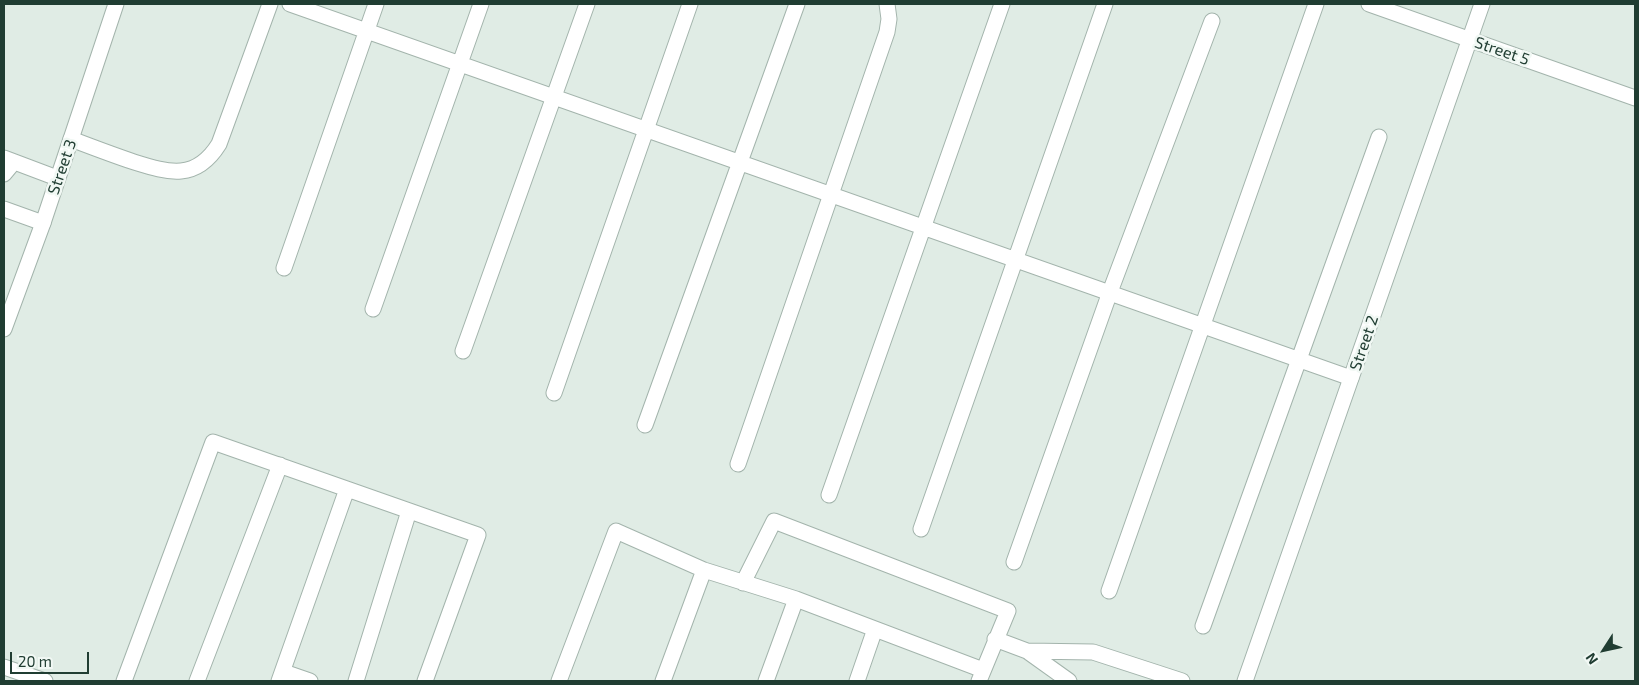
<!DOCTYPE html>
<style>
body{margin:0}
#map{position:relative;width:1639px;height:685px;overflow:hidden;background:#e0ece5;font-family:"Exo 2",sans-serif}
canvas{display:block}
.frame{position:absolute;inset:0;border:5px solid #203d32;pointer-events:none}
.north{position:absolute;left:1579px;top:625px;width:50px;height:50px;-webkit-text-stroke:4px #f1f8f4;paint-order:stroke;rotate:235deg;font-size:14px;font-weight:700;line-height:20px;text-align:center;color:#203d32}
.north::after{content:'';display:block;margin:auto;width:18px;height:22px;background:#203d32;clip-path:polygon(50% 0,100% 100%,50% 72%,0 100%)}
.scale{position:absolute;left:10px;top:652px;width:79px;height:22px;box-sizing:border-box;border:2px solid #203d32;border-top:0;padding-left:6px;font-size:15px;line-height:18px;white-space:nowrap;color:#203d32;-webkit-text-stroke:4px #f1f8f4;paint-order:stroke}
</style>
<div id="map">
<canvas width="1639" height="685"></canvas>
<div class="frame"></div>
<div class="north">N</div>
<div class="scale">20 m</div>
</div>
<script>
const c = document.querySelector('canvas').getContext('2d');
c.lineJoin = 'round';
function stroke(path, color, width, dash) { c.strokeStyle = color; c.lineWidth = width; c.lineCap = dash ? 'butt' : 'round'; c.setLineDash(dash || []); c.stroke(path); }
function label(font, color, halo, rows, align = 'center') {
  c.font = font + ' "Exo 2",sans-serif'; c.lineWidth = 5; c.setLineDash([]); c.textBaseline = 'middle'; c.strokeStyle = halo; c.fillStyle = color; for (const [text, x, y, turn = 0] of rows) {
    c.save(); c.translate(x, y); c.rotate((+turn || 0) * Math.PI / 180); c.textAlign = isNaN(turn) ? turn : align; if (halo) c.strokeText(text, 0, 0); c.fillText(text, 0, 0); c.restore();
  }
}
const service = new Path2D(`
 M290 4 1351 378
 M71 139C92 147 113 155 134 162 169 173 196 181 219 144L270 4
 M4 158 57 178
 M4 174 14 162
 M4 209 43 223
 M284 268 376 4
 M373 309 481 4
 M463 351 587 4
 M554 393 690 4
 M645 425 797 4
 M738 464 887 32 889 19 887 4
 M829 495 1002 4
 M921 529 1105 4
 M1014 562 1110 292 1212 21
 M743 583 774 521 1008 611 979 681
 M1109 591 1316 4
 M1203 626 1379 137
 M995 639 1027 651 1069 681
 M1027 651 1093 652 1182 681
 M4 667 45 681
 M284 672 310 681
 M124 681 213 442 478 535 425 681
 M197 681 280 465
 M279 681 347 489
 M356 681 409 511
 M559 681 616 531 704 570 796 599 983 670
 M663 681 704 570
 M766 681 796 599
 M857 681 875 629`);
const minor = new Path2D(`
 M1369 4 1635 98
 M4 329 43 223 116 4
 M1245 681 1482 4`);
const streetNames = [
 ["Street 5",1502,51,19],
 ["Street 3",62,167,-71],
 ["Street 2",1364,343,-71]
];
stroke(service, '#a3b4ac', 17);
stroke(minor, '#a3b4ac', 17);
stroke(service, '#fff', 15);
stroke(minor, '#fff', 15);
label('16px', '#203d32', '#f1f8f4', streetNames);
</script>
